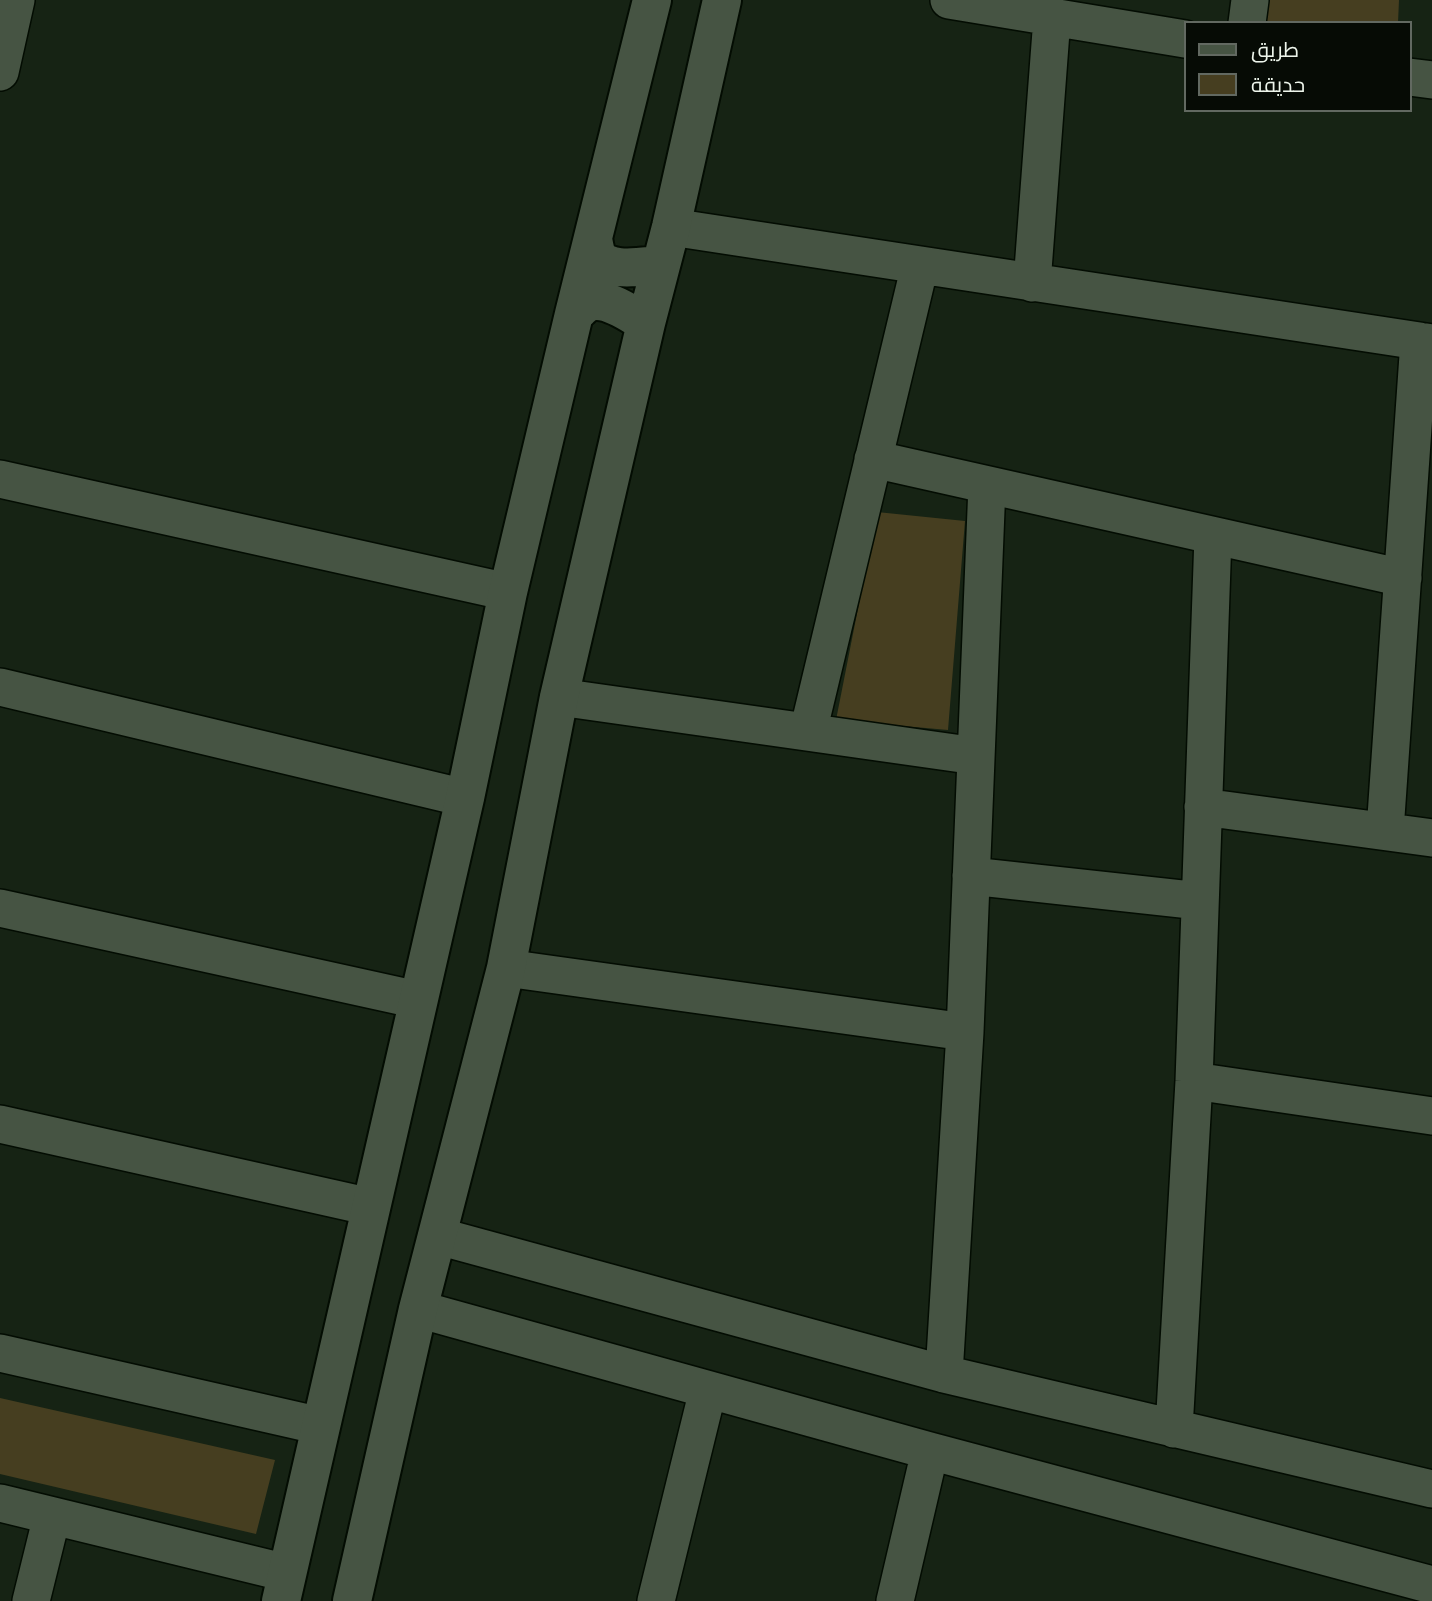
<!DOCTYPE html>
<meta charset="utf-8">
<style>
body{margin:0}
#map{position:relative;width:1432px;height:1601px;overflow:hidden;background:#162314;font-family:"Open Sans",Cairo,sans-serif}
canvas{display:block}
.legend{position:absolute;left:1184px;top:21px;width:228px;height:91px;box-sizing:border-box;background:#060b05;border:2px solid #626961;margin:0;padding:9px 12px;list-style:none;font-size:21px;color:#edf5eb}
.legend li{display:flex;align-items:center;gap:14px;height:35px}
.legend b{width:35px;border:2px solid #626961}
</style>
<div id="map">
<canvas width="1432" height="1601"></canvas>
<ul class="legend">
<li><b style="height:9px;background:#465443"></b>طريق</li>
<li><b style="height:19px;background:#463e20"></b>حديقة</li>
</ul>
</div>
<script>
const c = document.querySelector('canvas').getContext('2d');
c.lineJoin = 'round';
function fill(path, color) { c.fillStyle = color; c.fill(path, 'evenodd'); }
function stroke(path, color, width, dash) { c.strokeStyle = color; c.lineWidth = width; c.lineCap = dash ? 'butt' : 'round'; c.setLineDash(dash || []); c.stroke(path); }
const green = new Path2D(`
 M1263 0H1399L1398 23H1260Z
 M877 512 965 521 948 730 836 720Z
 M0 1398 275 1460 256 1534 0 1474Z`);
const street = new Path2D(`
 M949 0 1185 39
 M1247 23 1250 0
 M0 72 16 0
 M1409 77 1432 80
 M671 227 1432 343
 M1032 283 1052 18
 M873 459 1403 578
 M0 479 508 592
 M0 687 465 798
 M559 697 976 756
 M808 732 920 265
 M1203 807 1432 838
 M1385 831 1419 341
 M971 876 1200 901
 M0 908 418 1000
 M506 968 965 1032
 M1194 1081 1432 1116
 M0 1124 371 1207
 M438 1236 944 1374 1432 1489
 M418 1309 930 1451 1432 1585
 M0 1353 321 1426
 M944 1374 965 1032 987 485
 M1174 1429 1194 1081 1213 536
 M0 1503 287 1573
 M31 1601 52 1516
 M656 1601 708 1390
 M895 1601 930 1451`);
const secondary = new Path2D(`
 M593 239C594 244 595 251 597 255 607 274 643 266 660 265
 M574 314C578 311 582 306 587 303 606 295 630 314 646 323
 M281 1601 465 798 508 592 574 314 652 0
 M352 1601 418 1309 506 968 559 697 646 323 671 227 722 0`);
fill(green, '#463e20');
stroke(street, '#030c02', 40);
stroke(secondary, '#030c02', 42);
stroke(street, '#465443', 37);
stroke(secondary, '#465443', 38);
</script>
